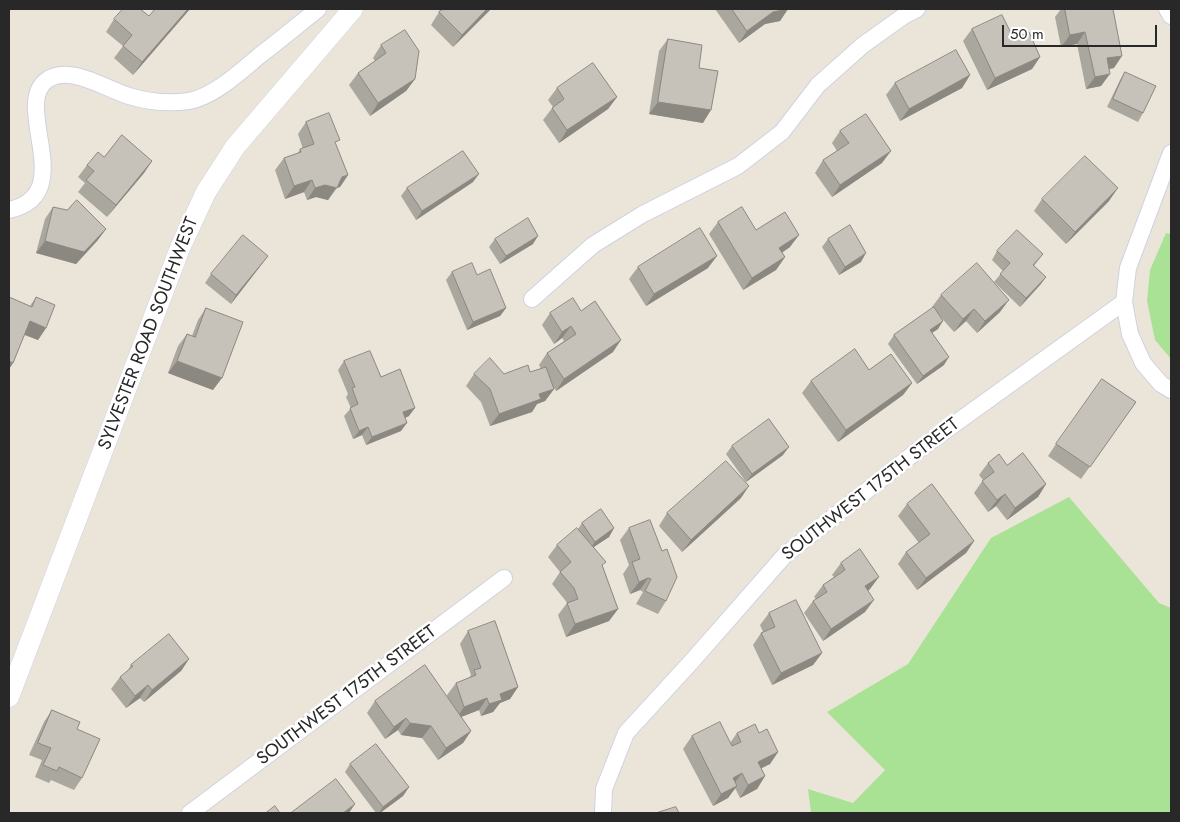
<!DOCTYPE html>
<style>
body{margin:0}
#map{position:relative;width:1180px;height:822px;overflow:hidden;background:#ebe5d9;font-family:Jost,sans-serif}
canvas{display:block}
.frame{position:absolute;inset:0;border:10px solid #282828;pointer-events:none}
.scale{position:absolute;left:1002px;top:25px;width:155px;height:22px;box-sizing:border-box;border:2px solid #282828;border-top:0;padding-left:6px;font-size:15px;line-height:18px;white-space:nowrap;color:#282828;-webkit-text-stroke:4px #fff;paint-order:stroke}
</style>
<div id="map">
<canvas width="1180" height="822"></canvas>
<div class="frame"></div>
<div class="scale">50 m</div>
</div>
<script>
const c = document.querySelector('canvas').getContext('2d');
c.lineJoin = 'round';
function fill(path, color) { c.fillStyle = color; c.fill(path, 'evenodd'); }
function stroke(path, color, width, dash) { c.strokeStyle = color; c.lineWidth = width; c.lineCap = dash ? 'butt' : 'round'; c.setLineDash(dash || []); c.stroke(path); }
function label(font, color, halo, rows, align = 'center') {
  c.font = font + ' Jost,sans-serif'; c.lineWidth = 5; c.setLineDash([]); c.textBaseline = 'middle'; c.strokeStyle = halo; c.fillStyle = color; for (const [text, x, y, turn = 0] of rows) {
    c.save(); c.translate(x, y); c.rotate((+turn || 0) * Math.PI / 180); c.textAlign = isNaN(turn) ? turn : align; if (halo) c.strokeText(text, 0, 0); c.fillText(text, 0, 0); c.restore();
  }
}
const green = new Path2D(`
 M1166 233 1171 234V359L1155 340 1147 301 1150 270Z
 M1069 497 1159 603 1171 608V813H811L808 789 853 803 885 770 827 712 908 664 991 538Z`);
const minor = new Path2D(`
 M1167 9 1171 16
 M1171 153 1128 268 1124 302 1130 334 1143 363 1161 384 1171 390
 M9 210C80 195 11 105 47 80 69 64 106 89 129 96 149 102 169 104 189 101 213 97 240 72 259 56 279 41 298 25 318 9
 M532 299 593 245 643 214 738 166 782 132 818 85 863 45 905 15 917 9
 M190 813 504 578
 M603 813 604 789 626 733 692 661 785 555 917 451 1124 302`);
const tertiary = new Path2D(`
 M9 697 180 248 206 192 235 147 353 9`);
const wall = new Path2D(`
 M190 9 133 75 114 58 123 46 106 32 114 19 149 16Z
 M443 9H491L453 47 431 25 439 12Z
 M715 9H788L780 21 765 24 739 43Z
 M1061 9H1113L1114 68 1109 69 1101 86 1086 89 1077 44 1061 47 1055 17Z
 M972 29 1014 39 1040 57 1032 69 987 90 963 41Z
 M668 39 699 68 703 123 649 114 659 51Z
 M381 45 415 79 406 91 370 116 349 85 358 73 375 61 373 58Z
 M1125 72 1143 113 1138 122 1107 107 1120 80Z
 M970 75 962 88 900 121 886 95 895 83Z
 M557 88 617 97 608 109 559 143 543 120 553 107 548 100Z
 M306 122 336 145 348 175 340 187 337 188 328 200 316 197 307 200 304 192 285 199 275 170 284 158 298 153 300 149H303L298 134Z
 M840 131 882 163 832 197 815 173 823 160 837 151 832 143Z
 M104 157 152 161 144 173 107 217 78 192 85 183 78 177 87 165Z
 M473 182 416 220 401 196 407 188Z
 M1042 199 1109 201 1066 244 1034 211Z
 M53 207 106 229 97 241 76 264 36 253 45 219Z
 M718 222 756 230 790 247 782 253 785 257 776 270 743 290 709 234Z
 M495 239 533 244 500 264 489 247Z
 M828 239 861 262 839 275 822 247Z
 M997 251 1043 254 1034 266 1046 277 1040 285 1020 307 994 282 1003 271 992 260Z
 M268 256 231 304 205 283 211 274Z
 M638 267 708 268 646 306 629 279Z
 M452 272 477 275 506 308 500 316 467 330 446 280Z
 M941 295 1000 312 977 333 966 321 954 332 938 314V329L932 333 944 365 917 384 888 344 894 335 933 308 932 307Z
 M9 297 30 306 36 297 46 328 38 340 24 335 13 363 9 369Z
 M206 308 213 390 168 373 178 346 187 334 192 336 198 320Z
 M581 311 613 352 556 391 553 386 554 389 545 401 537 404 532 412 490 426 481 402 466 386 474 374H504L530 372 541 369 539 365 547 353 564 341 562 338 554 344 542 325 550 313Z
 M344 361 381 377 409 416 405 418 401 431 366 445 362 435 353 439 344 416 351 408 346 397 348 394 338 370Z
 M869 370 912 383 903 395 838 442 802 393 811 381Z
 M1136 402 1081 479 1048 456 1056 444Z
 M732 446 783 455 746 482 726 454Z
 M988 463 1007 465 1046 484 1038 497 1007 520 996 506 988 512 974 493 983 480 979 475Z
 M741 498 682 552 659 526 667 513Z
 M907 504 974 541 966 553 917 590 898 564 906 552 919 543 898 516Z
 M582 523 614 528 609 537 594 547 603 567 618 609 609 621 566 637 558 615 567 603 565 600 552 584 560 572 548 557 557 545 578 529Z
 M629 528 666 601 658 614 636 604 643 592 640 590 630 594 623 574 629 565 620 540Z
 M841 563 870 589 868 591 865 612 823 641 804 613 813 601 816 599 814 597 823 585 834 577 832 575Z
 M769 613 822 653 813 665 772 685 753 645 761 633 763 632 760 625Z
 M468 631 518 687 510 699 500 703 493 712 481 716 479 710 461 717 471 731 463 743 438 760 422 738 401 735 398 730 385 739 367 713 375 701 448 698 447 695 456 683 469 678 471 675 460 644Z
 M189 659 181 671 144 702 140 698 126 708 111 689 120 677 127 672 131 665Z
 M52 710 77 729 82 778 74 790 51 780 49 783 35 777 42 760 29 755 44 722Z
 M737 733H759L778 752 770 764 761 768 765 776 757 789 740 798 735 788 728 798 713 806 683 749 692 736 730 743Z
 M350 764 409 787 403 796 380 813H376L345 772Z`);
const shadedWall = new Path2D(`
 M188 9H190L133 75 142 62Z
 M487 9H491L453 47 462 35Z
 M788 9 780 21 765 24 739 43 747 31 773 12Z
 M1085 32 1077 44 1061 47 1070 35Z
 M1122 56 1114 68 1098 71 1107 58Z
 M1040 57 1032 69 987 90 995 78Z
 M1110 74 1101 86 1086 89 1095 77Z
 M970 75 962 88 900 121 909 109Z
 M415 79 406 91 370 116 378 103Z
 M617 97 608 109 559 143 567 130Z
 M658 102 711 110 703 123 649 114Z
 M891 151 882 163 832 197 840 185Z
 M152 161 144 173 107 217 116 205Z
 M479 174 473 182 416 220 422 211Z
 M348 175 340 187 336 188 328 200 316 197 307 200 315 188Z
 M312 180 304 192 285 199 294 186Z
 M1118 188 1109 201 1066 244 1075 232Z
 M106 229 97 241 76 264 36 253 45 241Z
 M799 235 790 247 770 260 779 248Z
 M538 236 533 244 500 264 506 256Z
 M866 253 861 262 839 275 845 267Z
 M268 256 262 264 231 304 236 295Z
 M717 256 708 268 646 306 654 294Z
 M785 257 776 270 743 290 752 278Z
 M1046 277 1040 285 1020 307 1026 298Z
 M1009 300 1000 312 977 333 985 321Z
 M506 308 500 316 467 330 473 322Z
 M974 309 966 321 954 332 963 319Z
 M30 321 46 328 38 340 21 333Z
 M943 321 938 329 924 338 930 330Z
 M571 326 562 338 554 344 562 332Z
 M621 340 613 352 556 391 564 379Z
 M949 357 944 365 917 384 923 376Z
 M9 361 13 363 9 369Z
 M177 361 222 378 213 390 168 373Z
 M912 383 903 395 838 442 846 430Z
 M554 389 545 401 537 404 532 412 490 426 499 414 539 394Z
 M415 408 409 416 397 421 403 412Z
 M407 423 401 431 366 445 372 437Z
 M368 427 362 435 353 439 359 431Z
 M789 447 783 455 746 482 752 474Z
 M1046 484 1038 497 1007 520 1015 508Z
 M749 486 741 498 682 552 691 540Z
 M1005 494 996 506 988 512 997 500Z
 M614 528 609 537 589 550 595 542Z
 M974 541 966 553 917 590 926 578Z
 M879 577 870 589 856 599 865 586Z
 M648 578 640 590 630 594 639 582Z
 M874 600 865 612 823 641 831 629Z
 M618 609 609 621 566 637 575 624Z
 M822 653 813 665 772 685 781 673Z
 M189 659 181 671 144 702 152 690Z
 M148 685 140 698 126 708 135 696Z
 M518 687 510 699 500 703 493 712 481 716 489 704 500 694Z
 M487 698 479 710 456 719 464 707Z
 M406 718 398 730 385 739 394 727Z
 M410 723 431 726 422 738 401 735Z
 M471 731 463 743 438 760 446 748Z
 M778 752 770 764 750 774 758 762Z
 M742 773 733 785V778Z
 M765 776 757 789 740 798 748 785Z
 M737 786 728 798 713 806 721 794Z
 M409 787 403 796 380 813H379L383 807Z
 M355 804 349 813H343Z`);
const building = new Path2D(`
 M123 9H140L149 16 155 9H188L142 62 123 46 132 35 114 19Z
 M443 9H487L462 35 439 12Z
 M732 9H788L773 12 747 31Z
 M1065 9H1113L1122 56 1107 58 1110 74 1095 77 1085 32 1070 35Z
 M1002 15 1014 39 1029 32 1040 57 995 78 972 29Z
 M405 30 419 51 415 79 378 103 358 73 386 53 381 45Z
 M668 39 702 45 699 68 718 71 711 110 658 102Z
 M956 50 970 75 909 109 895 83Z
 M593 63 617 97 567 130 552 108 564 99 557 88Z
 M1125 72 1156 86 1143 113 1113 99Z
 M329 113 340 140 335 142 348 175 342 177 337 188 325 185 315 188 312 180 294 186 284 158 301 152 300 149 314 144 306 122Z
 M866 114 891 151 840 185 823 160 849 143 840 131Z
 M122 135 152 161 116 205 86 180 94 171 87 165 98 152 104 157Z
 M463 151 479 174 422 211 407 188Z
 M1085 156 1118 188 1075 232 1042 199Z
 M77 200 106 229 84 252 45 241 53 207 67 210Z
 M742 207 756 230 785 212 799 235 779 248 785 257 752 278 718 222Z
 M528 218 538 236 506 256 495 239Z
 M850 225 866 253 845 267 828 239Z
 M700 228 717 256 654 294 638 267Z
 M1017 230 1043 254 1033 265 1046 277 1026 298 1000 274 1010 263 997 251Z
 M243 235 268 256 236 295 211 274Z
 M472 263 477 275 490 269 506 308 473 322 452 272Z
 M977 263 1009 300 985 321 974 309 963 319 941 295Z
 M9 297 32 307 36 297 55 305 46 328 30 321 13 363 9 361Z
 M573 298 581 311 595 301 621 340 564 379 547 353 576 334 571 326 562 332 550 313Z
 M934 307 943 321 930 330 949 357 923 376 894 335Z
 M206 308 243 322 222 378 177 361 187 334 195 337Z
 M855 349 869 370 891 354 912 383 846 430 811 381Z
 M370 351 381 377 400 369 415 408 403 412 407 423 372 437 368 427 359 431 350 408 358 404 352 388 355 387 344 361Z
 M490 358 504 374 528 365 530 372 546 367 554 389 539 394 541 399 499 414 490 389 474 374Z
 M1102 379 1136 402 1090 467 1056 444Z
 M769 419 789 447 752 474 732 446Z
 M1023 453 1046 484 1015 508 1005 494 997 500 982 481 994 472 988 463 999 454 1007 465Z
 M726 461 749 486 691 540 667 513Z
 M932 484 974 541 926 578 906 552 930 534 907 504Z
 M601 509 614 528 595 542 582 523Z
 M650 520 662 551 667 549 677 577 666 601 645 591 651 579 648 578 639 582 632 562 640 559 629 528Z
 M577 528 606 562 602 565 618 609 575 624 567 603 578 599 574 588 560 572 571 562 557 545Z
 M860 549 879 577 865 586 874 600 831 629 813 601 827 592 823 585 845 570 841 563Z
 M796 600 822 653 781 673 761 633 775 627 769 613Z
 M495 621 518 687 500 694 502 700 489 704 487 698 464 707 456 683 476 675 474 670 481 668 468 631Z
 M169 634 189 659 152 690 148 685 135 696 120 677 133 666 131 665Z
 M425 665 471 731 446 748 431 726 410 723 406 718 394 727 375 701Z
 M52 710 80 722 77 729 100 739 82 778 59 767 57 771 43 765 51 748 38 743Z
 M720 722 732 746 741 742 737 733 755 724 759 733 767 729 778 752 758 762 765 776 748 785 742 773 733 778 737 786 721 794 692 736Z
 M376 744 409 787 383 807 350 764Z
 M336 779 355 804 343 813H291Z
 M275 806 280 813H266Z
 M676 807 679 813H656Z`);
const streetNames = [
 ["SYLVESTER ROAD SOUTHWEST",149,334,-69],
 ["SOUTHWEST 175TH STREET",871,490,-38],
 ["SOUTHWEST 175TH STREET",347,696,-37]
];
fill(green, '#a9e295');
stroke(minor, '#cfd1e2', 18);
stroke(tertiary, '#cfd1e2', 21);
stroke(minor, '#fff', 16);
stroke(tertiary, '#fff', 20);
fill(wall, '#aaa79f');
fill(shadedWall, '#8b8882');
fill(building, '#c6c2b9');
stroke(building, '#8b8882', 1);
label('18px', '#282828', '#fff', streetNames);
</script>
